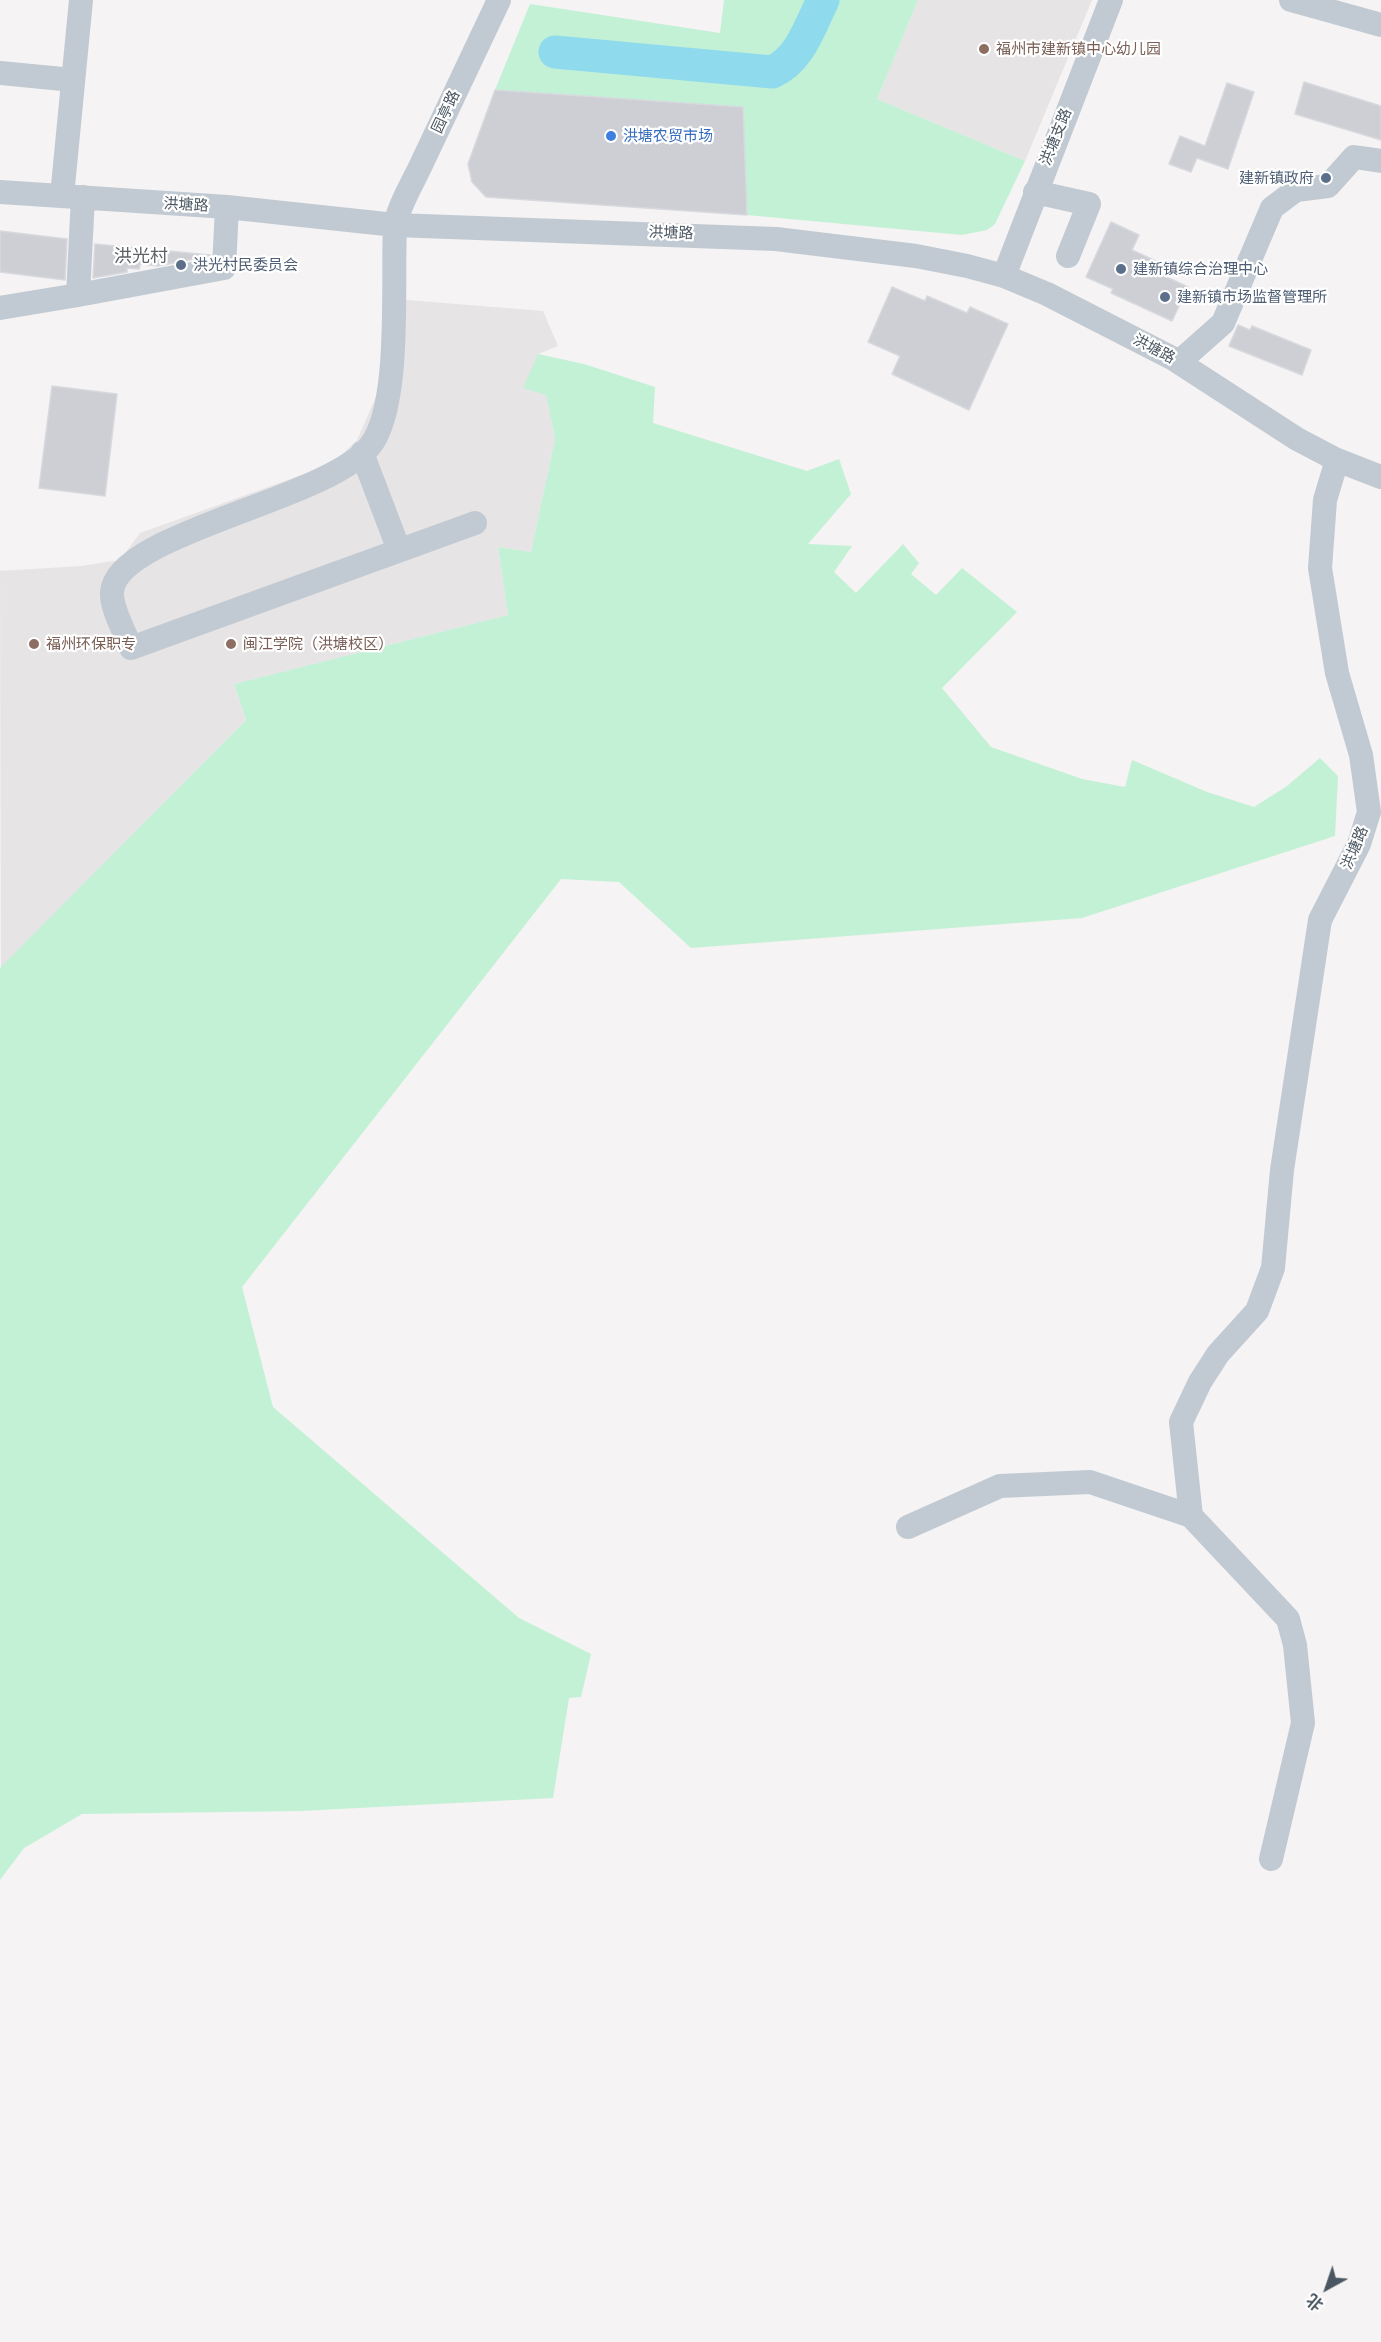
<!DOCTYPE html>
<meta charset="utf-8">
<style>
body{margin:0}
#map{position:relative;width:1381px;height:2342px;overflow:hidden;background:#f5f3f3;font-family:Raleway,"Noto Sans SC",sans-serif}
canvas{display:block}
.north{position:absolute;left:1297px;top:2258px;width:60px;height:60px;-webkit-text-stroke:4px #fff;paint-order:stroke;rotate:220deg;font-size:16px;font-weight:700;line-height:24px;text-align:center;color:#4a5661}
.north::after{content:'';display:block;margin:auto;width:21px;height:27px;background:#4a5661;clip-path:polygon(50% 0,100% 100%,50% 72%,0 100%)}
</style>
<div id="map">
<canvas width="1381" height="2342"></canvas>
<div class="north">北</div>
</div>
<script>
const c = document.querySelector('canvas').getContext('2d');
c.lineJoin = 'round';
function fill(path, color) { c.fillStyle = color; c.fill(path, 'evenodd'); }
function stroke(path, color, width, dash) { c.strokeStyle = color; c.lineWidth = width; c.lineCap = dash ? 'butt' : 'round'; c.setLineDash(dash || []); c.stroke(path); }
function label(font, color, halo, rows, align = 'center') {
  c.font = font + ' Raleway,"Noto Sans SC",sans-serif'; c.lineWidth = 4.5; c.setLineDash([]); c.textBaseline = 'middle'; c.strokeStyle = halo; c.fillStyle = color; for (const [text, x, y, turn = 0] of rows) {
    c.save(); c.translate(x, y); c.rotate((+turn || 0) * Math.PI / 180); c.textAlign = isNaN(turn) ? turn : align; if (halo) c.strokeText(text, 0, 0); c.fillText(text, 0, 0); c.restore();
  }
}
const education = new Path2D(`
 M918 0H1092L1025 161 877 99Z
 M382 298 543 311 558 346 538 354 555 439 531 552 498 547 508 615 234 684 246 720 1 969 0 571 81 566 120 560 140 533 332 464 357 440 379 390 383 356Z`);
const green = new Path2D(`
 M724 0H918L877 99 1025 161 995 224 987 230 962 235 747 215 495 90 530 4 720 33Z
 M538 354 584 364 655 387 653 423 807 471 839 459 851 494 808 544 852 546 834 572 856 593 903 544 919 563 911 574 936 595 962 568 1017 612 942 688 991 747 1082 779 1125 787 1132 760 1207 792 1254 807 1287 786 1320 758 1338 776 1335 836 1082 918 691 948 619 882 561 879 242 1287 273 1407 519 1618 591 1654 581 1697 569 1698 553 1798 300 1811 82 1814 24 1848 0 1880V968L246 720 234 684 508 615 498 547 531 552 555 439 546 395 523 388Z`);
const river = new Path2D(`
 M555 52 772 72C800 60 810 26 823 0`);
const building = new Path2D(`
 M1304 82 1381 106V140L1295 114Z
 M1227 83 1254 92 1228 169 1197 158 1191 172 1169 164 1180 136 1205 146Z
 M495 90 743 107 747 215 486 197 472 182 468 164Z
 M1111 222 1139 235 1132 250 1156 261 1152 270 1188 287 1172 321 1111 293 1113 289 1086 277Z
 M0 231 67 239 65 280 0 272Z
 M95 244 210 255V256L158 266 140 264 139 269 127 268V272L93 278Z
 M892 287 925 301 927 296 967 313 970 307 1008 324 969 410 892 374 900 356 868 342Z
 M1238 325 1250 330 1252 326 1311 350 1302 375 1229 346Z
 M52 386 117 394 105 496 39 488Z`);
const minor = new Path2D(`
 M1291 0 1381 25
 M0 73 73 80
 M0 192 227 207 395 225 776 239 916 256 967 266 1004 276 1047 294 1172 358 1297 439 1337 460 1381 477
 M1035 192 1089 204 1068 256
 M62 196 81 0
 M1004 276 1111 0
 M78 295 224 268 227 207
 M0 308 78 295 83 197
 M1179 362 1223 323 1272 208 1296 190 1328 186 1354 157 1381 161
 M362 453 399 550
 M475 523 131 648C125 632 111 609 112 592 116 533 328 500 370 446 402 406 392 280 395 227 396 211 414 180 421 165 447 110 473 55 499 0
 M1191 1516 1181 1422 1200 1382 1218 1354 1257 1311 1273 1268 1282 1170 1320 920 1359 844 1369 812 1361 755 1337 673 1320 568 1325 500 1337 460
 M908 1527 1000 1486 1090 1482 1191 1516 1288 1619 1295 1645 1303 1723 1271 1859`);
const markers = [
 [984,49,6,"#8d6e63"],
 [611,136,6,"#3f7fe0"],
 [1326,178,6,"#5c6f8a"],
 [181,265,6,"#5c6f8a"],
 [1121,269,6,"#5c6f8a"],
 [1165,297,6,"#5c6f8a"],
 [34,644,6,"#8d6e63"],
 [231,644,6,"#8d6e63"]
];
const educationNames = [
 ["福州市建新镇中心幼儿园",996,49],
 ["福州环保职专",46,644],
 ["闽江学院（洪塘校区）",243,644]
];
const streetNames = [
 ["园亭路",446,112,-65],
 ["洪塘支路",1056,137,-68],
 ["洪塘路",186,205,3],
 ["洪塘路",671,233,2],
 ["洪塘路",1154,349,28],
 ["洪塘路",1355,848,-67]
];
const shopNames = [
 ["洪塘农贸市场",623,136]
];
const serviceNames = [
 ["建新镇政府",1314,178,"right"],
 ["洪光村民委员会",193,265],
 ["建新镇综合治理中心",1133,269],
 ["建新镇市场监督管理所",1177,297]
];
const quarterNames = [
 ["洪光村",141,257]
];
fill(education, '#e6e4e5');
fill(green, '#c3f1d5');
stroke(river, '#90daee', 33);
fill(building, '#cdcfd5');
stroke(building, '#d7d9de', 1.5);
stroke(minor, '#c1cad2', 24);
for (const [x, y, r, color] of markers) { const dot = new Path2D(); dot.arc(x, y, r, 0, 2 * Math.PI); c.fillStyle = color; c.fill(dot); stroke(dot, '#fff', 2); }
label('15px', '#785e54', '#fff', educationNames, 'left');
label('15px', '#4a5661', '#fff', streetNames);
label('15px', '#366cbe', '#fff', shopNames, 'left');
label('15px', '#4e5e75', '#fff', serviceNames, 'left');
label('18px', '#5f6368', '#fff', quarterNames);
</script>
